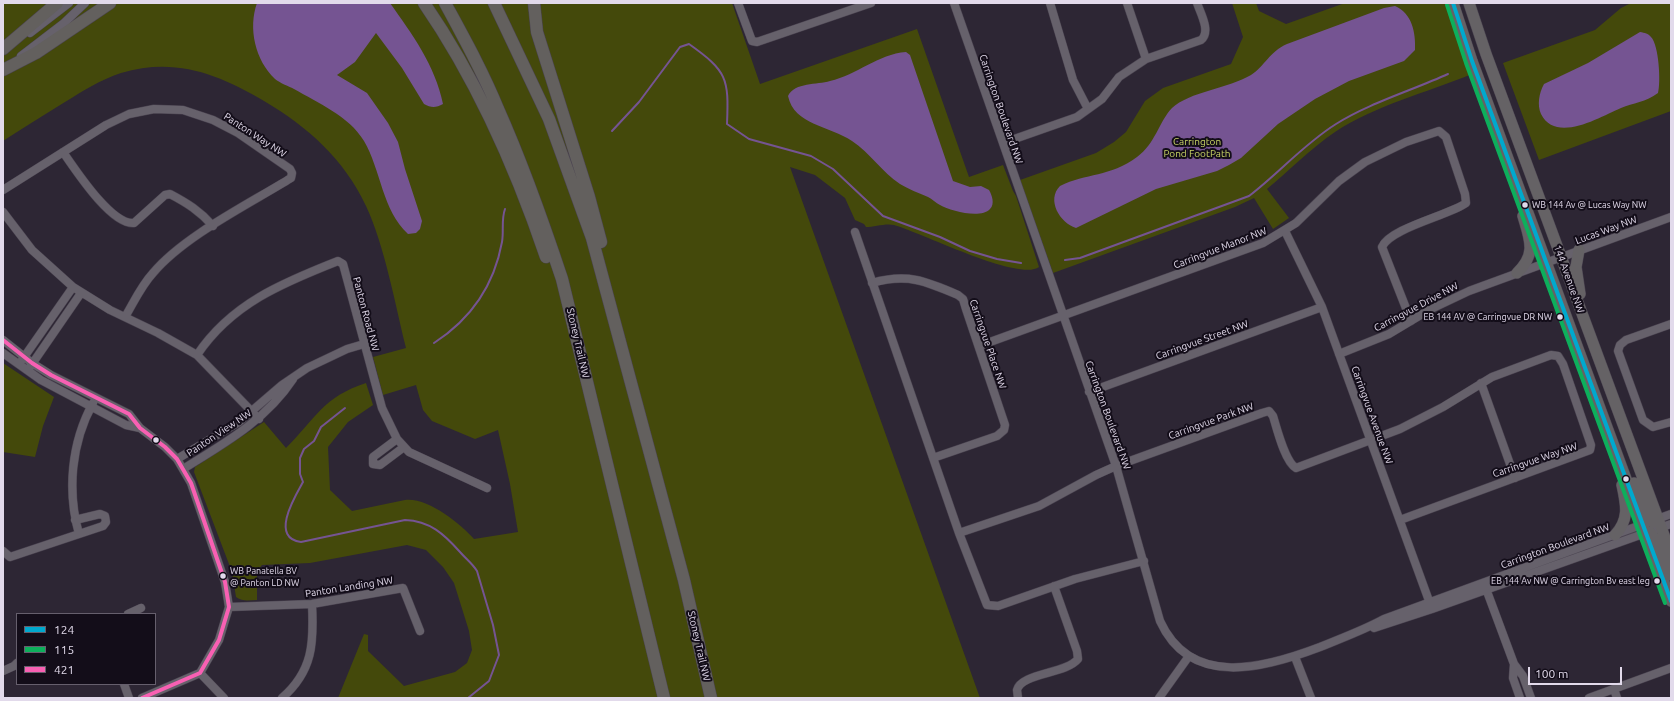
<!DOCTYPE html>
<style>
body{margin:0}
#map{position:relative;width:1674px;height:701px;overflow:hidden;background:#2d2634;font-family:Ubuntu,sans-serif}
canvas{display:block}
.frame{position:absolute;inset:0;border:4px solid #e2daeb;pointer-events:none}
.legend{position:absolute;left:16px;top:613px;width:140px;height:72px;box-sizing:border-box;background:#130d19;border:1px solid #665f6d;margin:0;padding:5px 7px;list-style:none;font-size:12px;color:#e2daeb}
.legend li{display:flex;align-items:center;gap:8px;height:20px}
.legend b{width:20px;border:1px solid #665f6d}
.scale{position:absolute;left:1528px;top:667px;width:94px;height:18px;box-sizing:border-box;border:2px solid #e2daeb;border-top:0;padding-left:5px;font-size:12px;line-height:14px;white-space:nowrap;color:#e2daeb;-webkit-text-stroke:3px #130d19;paint-order:stroke}
</style>
<div id="map">
<canvas width="1674" height="701"></canvas>
<div class="frame"></div>
<ul class="legend">
<li><b style="height:5px;background:#00a9ce"></b>124</li>
<li><b style="height:5px;background:#0daf5c"></b>115</li>
<li><b style="height:5px;background:#f860b3"></b>421</li>
</ul>
<div class="scale">100 m</div>
</div>
<script>
const g = document.querySelector('canvas').getContext('2d');
g.lineJoin = 'round';
function paint(path, color) {
  g.fillStyle = color;
  g.fill(path, 'evenodd');
}
function strokePath(path, color, width, dash) {
  g.strokeStyle = color;
  g.lineWidth = width;
  g.lineCap = dash ? 'butt' : 'round';
  g.setLineDash(dash || []);
  g.stroke(path);
}
function write(font, color, halo, rows, align = 'center') {
  g.font = font + ' Ubuntu,sans-serif';
  g.lineWidth = 4;
  g.setLineDash([]);
  g.textBaseline = 'middle';
  g.strokeStyle = halo;
  g.fillStyle = color;
  for (const [text, x, y, turn = 0] of rows) {
    g.save();
    g.translate(x, y);
    g.rotate((+turn || 0) * Math.PI / 180);
    g.textAlign = isNaN(turn) ? turn : align;
    if (halo) g.strokeText(text, 0, 0);
    g.fillText(text, 0, 0);
    g.restore();
  }
}
paint(new Path2D(`
 M 3,3 L 732,3 L 760,84 L 917,29 L 969,177 L 1003,165 L 1013,191 L 1016,196 L 1039,267 C 1019,282 920,232 894,225 C 886,223 874,227 866,227 L 864,224 L 855,220 L 845,198 L 815,175 L 790,167 L 980,698 L 338,698 L 364,634 L 368,635 L 368,651 L 404,686 L 455,672 L 467,663 L 472,650 L 469,631 L 454,583 L 443,567 L 426,550 L 407,545 L 310,563 L 262,565 L 257,571 L 257,600 C 249,600 243,602 236,597 L 232,572 L 194,472 L 195,467 L 264,422 L 286,448 C 316,418 323,397 366,383 L 373,405 L 348,422 L 328,447 L 330,490 L 352,511 L 405,500 C 427,497 460,523 474,539 L 518,532 L 510,484 L 498,430 L 475,439 L 432,421 L 423,410 L 416,385 L 383,395 L 373,357 L 406,348 C 395,304 385,247 366,206 C 344,159 308,127 264,101 C 218,74 175,57 121,73 C 100,80 83,91 65,102 C 44,115 23,128 3,141 Z
 M 1232,3 L 1256,3 L 1259,11 L 1286,24 L 1345,3 L 1448,3 L 1472,74 C 1426,93 1376,105 1335,132 C 1310,149 1290,170 1267,189 L 1289,218 L 1273,229 L 1254,198 L 1235,207 L 1053,273 L 1020,180 L 1096,153 L 1114,142 L 1126,132 L 1145,101 L 1163,88 L 1231,64 L 1243,37 Z
 M 1631,3 L 1671,3 L 1671,111 L 1539,160 L 1503,63 L 1595,30 L 1621,8 Z
 M 3,363 L 54,397 L 43,426 L 35,457 L 3,452 Z`), '#44490b');
paint(new Path2D(`
 M 257,3 L 390,3 C 412,34 435,65 443,104 C 436,108 431,108 424,104 L 402,68 L 376,33 L 355,62 L 337,75 L 367,93 L 388,123 L 398,142 L 405,169 L 422,221 L 420,229 L 416,233 L 408,234 C 382,210 381,170 364,141 C 349,116 318,103 294,89 C 288,86 280,83 275,79 C 255,60 248,28 257,3 Z
 M 1395,6 C 1412,13 1416,33 1415,50 L 1404,61 L 1349,81 L 1315,99 L 1278,124 L 1241,158 L 1229,165 L 1217,171 L 1156,189 L 1076,228 C 1060,223 1046,200 1060,186 C 1086,173 1110,177 1137,157 C 1156,143 1158,123 1172,108 C 1189,92 1229,88 1251,75 C 1265,66 1269,52 1287,44 L 1384,8 Z
 M 1640,32 C 1645,33 1648,33 1651,37 C 1659,45 1661,83 1658,93 C 1646,102 1633,103 1621,108 C 1600,117 1556,144 1541,114 C 1537,105 1539,93 1544,84 L 1588,63 Z
 M 906,52 L 910,55 L 953,181 L 970,187 L 981,186 L 989,190 C 992,195 995,204 990,209 C 981,219 950,211 940,205 C 936,203 932,199 928,197 C 919,193 908,189 900,184 C 882,172 870,153 852,141 C 830,126 794,125 788,96 C 795,82 817,85 830,81 C 857,75 878,54 906,52 Z`), '#755492');
strokePath(new Path2D(`
 M 612,131 L 639,102 L 680,47 L 689,44 C 727,71 729,78 727,124 L 749,139 L 811,156 L 833,169 L 883,216 L 940,237 L 970,251 L 997,259 L 1021,263
 M 1065,260 L 1080,258 L 1249,196 C 1279,173 1304,144 1336,124 C 1367,104 1413,90 1448,74
 M 434,343 C 471,319 494,286 502,242 C 504,231 501,220 505,209
 M 345,408 L 321,427 L 314,441 L 304,449 L 300,458 L 300,474 L 303,482 C 294,498 270,538 301,542 L 405,520 C 430,521 444,534 460,552 C 466,559 472,563 477,571 L 493,625 L 499,655 L 489,681 L 468,698`), '#755492', 2);
const minor = new Path2D(`
 M 738,3 L 752,41 L 757,42 L 871,3
 M 954,3 L 1116,466 L 1160,621 C 1191,689 1265,668 1320,647 C 1342,638 1364,630 1384,619 L 1671,514
 M 1050,3 L 1073,80 L 1088,109
 M 1127,3 L 1146,59
 M 30,33 L 69,3
 M 21,56 L 64,23 L 85,3
 M 1003,143 L 1077,117 L 1102,99 L 1119,77 L 1146,59 L 1201,40 C 1211,32 1201,14 1197,3
 M 63,152 C 75,169 111,225 134,223 L 165,195 L 170,194 C 187,203 200,211 213,226
 M 3,190 L 106,125 L 129,114 L 154,109 L 183,110 L 213,120 L 238,133 L 290,169 L 292,173 L 291,178 C 249,204 184,236 153,273 C 141,286 134,302 125,317
 M 3,212 L 32,250 L 73,287 L 110,310 L 158,333 L 197,355 L 259,419
 M 1285,231 L 1322,307 L 1432,609
 M 855,232 L 959,533 L 987,605 L 998,606 L 1075,579 L 1144,561
 M 872,283 C 907,273 926,281 958,295 L 963,299 L 966,309 L 1005,425 L 1004,430 L 997,436 L 933,458
 M 1671,324 L 1626,340 L 1620,345 L 1618,351 L 1643,420 L 1653,427 L 1671,422
 M 3,340 L 32,363 L 51,375 L 129,414 L 140,428 L 165,447 L 177,459 L 191,483 L 225,582 L 229,607 L 219,640 L 200,673 L 142,698
 M 979,346 L 1263,243 L 1296,223 L 1339,181 L 1365,162 L 1406,142 L 1439,131 L 1446,137 L 1465,194 L 1466,203 C 1450,215 1390,228 1382,247 L 1411,321
 M 3,353 L 41,380 L 126,425 L 140,428
 M 1339,354 L 1389,334 L 1429,310 L 1469,291 L 1671,217
 M 197,355 C 231,304 282,283 338,261 L 343,264 L 382,408 L 397,439 L 409,452 L 487,488
 M 22,360 L 73,287
 M 30,367 L 81,293
 M 1481,383 L 1515,478
 M 1089,392 L 1322,307
 M 397,439 L 373,457 L 373,464 L 380,465 L 404,447
 M 177,459 L 239,422 L 282,385 L 307,368 L 347,349 L 364,344
 M 183,469 C 225,443 266,420 293,379
 M 959,533 L 1039,506 L 1096,475 L 1116,466 L 1262,413 L 1269,411 L 1273,416 C 1277,429 1285,462 1296,468 L 1400,429 L 1443,407 L 1492,377 L 1551,355 L 1558,356 L 1563,364 L 1591,445 L 1590,450 L 1400,520
 M 79,534 C 67,491 71,443 93,403
 M 3,551 L 10,557 L 103,526 L 106,522 L 105,516 L 100,514 L 75,520
 M 1485,586 L 1514,664 L 1523,676 L 1531,698
 M 229,607 L 312,604 L 403,588 L 420,631
 M 128,614 L 141,608
 M 1374,628 L 1432,609 L 1671,524
 M 1295,657 L 1311,698
 M 1514,664 L 1513,678 L 1520,698
 M 3,671 L 14,666 L 17,663
 M 200,673 L 224,698
 M 124,684 L 129,698
 M 1614,689 L 1617,698
 M 282,698 C 313,671 314,643 312,604
 M 1018,698 L 1017,690 C 1021,673 1066,674 1078,659 L 1077,651 L 1054,586
 M 1159,698 L 1189,656
 M 1589,698 L 1671,668`);
const major = new Path2D(`
 M 1453,3 L 1472,61 L 1671,601
 M 1469,3 L 1486,54 L 1671,554
 M 1579,250 L 1576,267 L 1580,294
 M 1517,273 C 1537,254 1530,240 1523,216
 M 1634,483 L 1653,522
 M 1650,532 L 1658,545 L 1671,575
 M 1615,535 C 1630,519 1626,504 1622,485`);
const highway = new Path2D(`
 M 424,3 C 477,80 516,168 546,257
 M 445,3 C 464,38 483,72 498,109 C 523,165 543,222 562,279 L 664,698
 M 494,3 L 549,119 L 592,238 L 684,580 L 711,698
 M 534,3 L 537,32 L 589,197 L 601,242
 M 3,49 L 57,3
 M 3,70 L 36,53 L 110,3`);
strokePath(minor, '#4b4451', 9);
strokePath(major, '#4b4451', 12);
strokePath(highway, '#4b4451', 13);
strokePath(minor, '#66616b', 8);
strokePath(major, '#656265', 11);
strokePath(highway, '#63605e', 12);
strokePath(new Path2D(`
 M 1453,3 L 1472,61 L 1671,601`), '#00a9ce', 4);
strokePath(new Path2D(`
 M 1447,5 L 1466,63 L 1665,603`), '#0daf5c', 4);
strokePath(new Path2D(`
 M 3,340 L 32,363 L 51,375 L 129,414 L 140,428 L 165,447 L 177,459 L 191,483 L 225,582 L 229,607 L 219,640 L 200,673 L 142,698`), '#f860b3', 4);
for (const [x, y, r, color] of [
 [1525,205,3.5,"#e2daeb"],
 [1560,317,3.5,"#e2daeb"],
 [156,440,3.5,"#e2daeb"],
 [1626,479,3.5,"#e2daeb"],
 [223,576,3.5,"#e2daeb"],
 [1657,581,3.5,"#e2daeb"]
]) {
  const dot = new Path2D();
  dot.arc(x, y, r, 0, 2 * Math.PI);
  g.fillStyle = color;
  g.fill(dot);
  strokePath(dot, '#130d19', 1.5);
}
write('9px', '#e2daeb', '#130d19', [
 ["WB 144 Av @ Lucas Way NW",1532,205],
 ["EB 144 AV @ Carringvue DR NW",1552,317,"right"],
 ["WB Panatella BV",230,571],
 ["@ Panton LD NW",230,583],
 ["EB 144 Av NW @ Carrington Bv east leg",1650,581,"right"]
], 'left');
write('10px', '#e2daeb', '#130d19', [
 ["Carrington Boulevard NW",1001,109,71],
 ["Panton Way NW",255,135,33],
 ["Lucas Way NW",1606,230,-20],
 ["Carringvue Manor NW",1220,248,-21],
 ["144 Avenue NW",1569,279,70],
 ["Carringvue Drive NW",1416,307,-28],
 ["Panton Road NW",366,314,75],
 ["Carringvue Street NW",1202,340,-20],
 ["Stoney Trail NW",578,343,77],
 ["Carringvue Place NW",988,344,71],
 ["Carrington Boulevard NW",1108,415,70],
 ["Carringvue Avenue NW",1372,415,70],
 ["Carringvue Park NW",1211,421,-20],
 ["Panton View NW",219,433,-34],
 ["Carringvue Way NW",1535,460,-19],
 ["Carrington Boulevard NW",1555,546,-20],
 ["Panton Landing NW",349,587,-9],
 ["Stoney Trail NW",699,646,77]
]);
write('10px', '#cbd766', '#130d19', [
 ["Carrington",1197,142],
 ["Pond FootPath",1197,154]
]);
</script>
